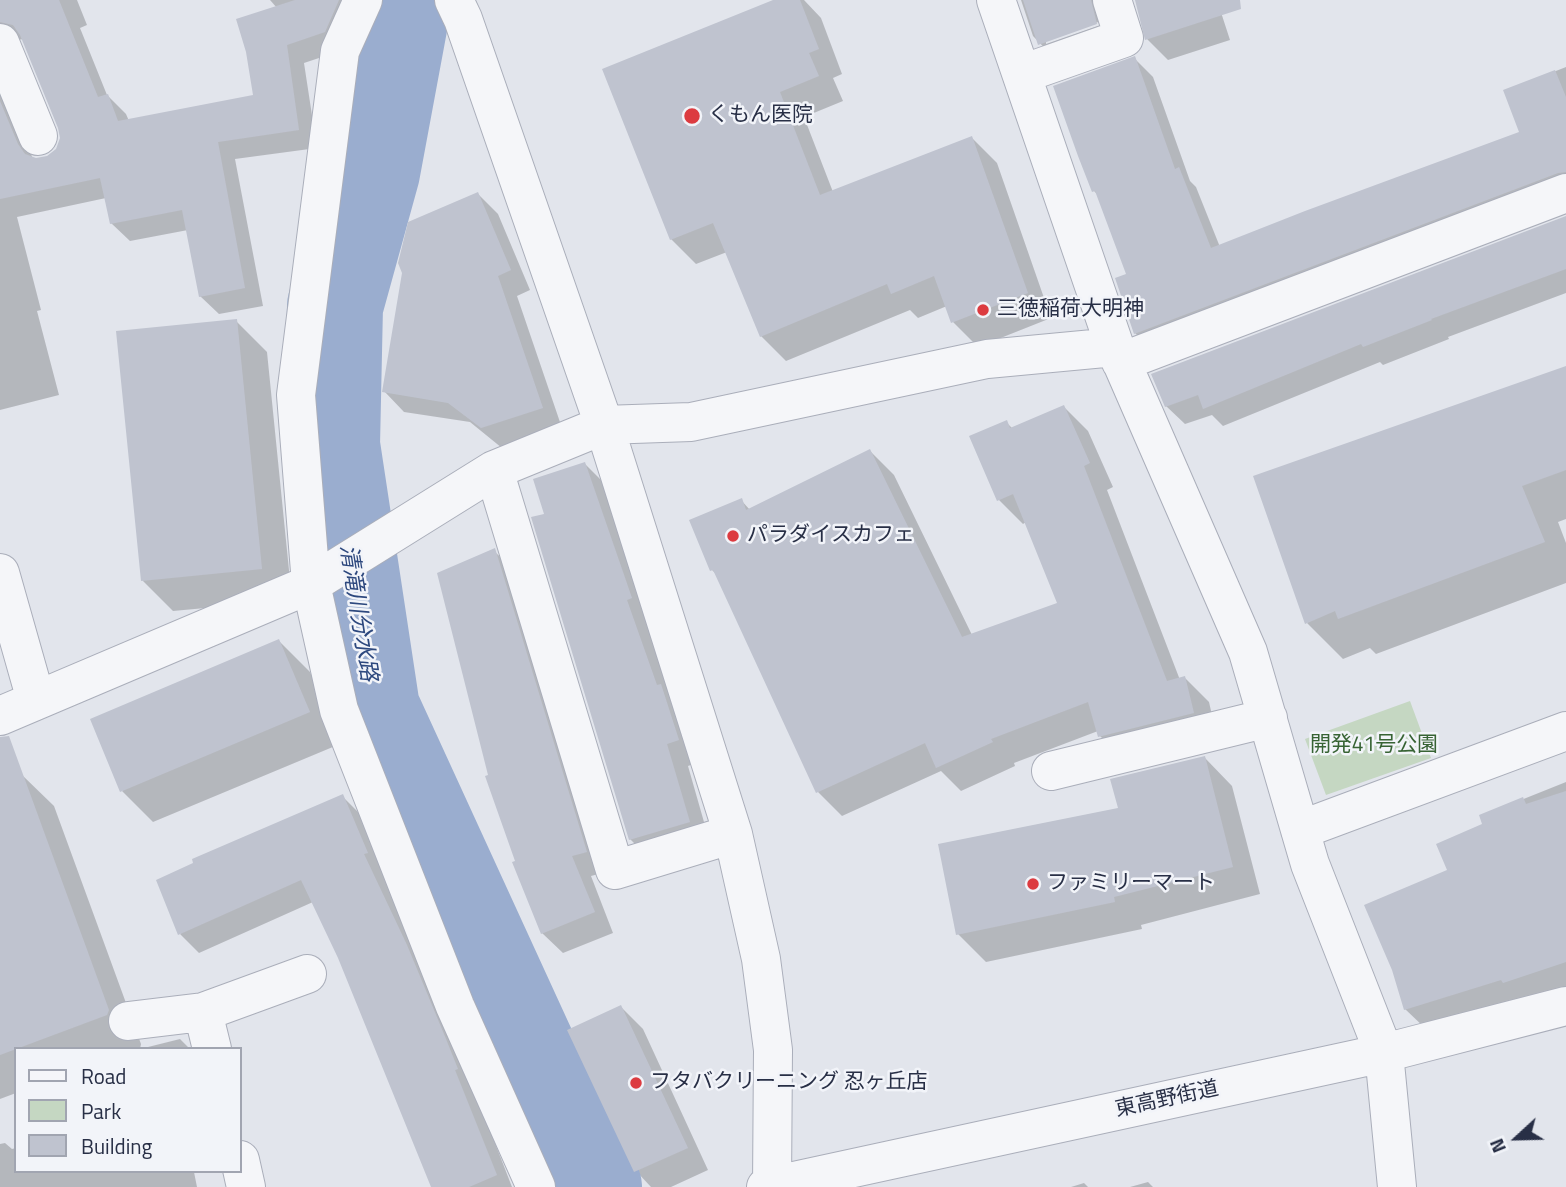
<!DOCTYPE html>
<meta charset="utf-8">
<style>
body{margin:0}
#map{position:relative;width:1566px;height:1187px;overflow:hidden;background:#e2e5ec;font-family:"Titillium Web",sans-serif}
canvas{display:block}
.legend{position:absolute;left:14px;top:1047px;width:228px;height:126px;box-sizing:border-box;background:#f2f4f9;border:2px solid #a1a5b1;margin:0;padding:9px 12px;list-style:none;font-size:21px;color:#282f46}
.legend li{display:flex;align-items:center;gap:14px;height:35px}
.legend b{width:35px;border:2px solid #a1a5b1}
.north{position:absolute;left:1482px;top:1103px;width:70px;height:70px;-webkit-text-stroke:5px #f2f4f9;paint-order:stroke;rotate:248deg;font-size:19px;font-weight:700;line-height:28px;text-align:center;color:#282f46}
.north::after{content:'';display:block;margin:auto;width:24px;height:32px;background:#282f46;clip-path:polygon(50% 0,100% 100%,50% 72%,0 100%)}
</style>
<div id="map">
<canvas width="1566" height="1187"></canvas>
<ul class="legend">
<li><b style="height:9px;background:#f5f6f9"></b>Road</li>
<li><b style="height:19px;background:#c5d7c2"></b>Park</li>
<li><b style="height:19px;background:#bfc3cf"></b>Building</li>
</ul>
<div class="north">N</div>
</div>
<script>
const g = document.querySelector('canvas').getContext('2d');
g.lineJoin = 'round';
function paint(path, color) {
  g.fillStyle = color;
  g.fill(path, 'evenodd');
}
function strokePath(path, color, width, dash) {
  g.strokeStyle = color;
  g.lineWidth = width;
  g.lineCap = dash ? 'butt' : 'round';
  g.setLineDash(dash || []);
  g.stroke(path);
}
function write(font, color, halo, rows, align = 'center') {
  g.font = font + ' "Titillium Web","Noto Sans JP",sans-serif';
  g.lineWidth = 5;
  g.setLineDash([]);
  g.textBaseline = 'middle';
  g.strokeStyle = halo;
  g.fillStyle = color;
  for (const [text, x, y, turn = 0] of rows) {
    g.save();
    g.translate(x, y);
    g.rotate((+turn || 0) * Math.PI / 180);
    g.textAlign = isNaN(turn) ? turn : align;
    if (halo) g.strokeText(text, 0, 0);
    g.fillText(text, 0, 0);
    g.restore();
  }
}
paint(new Path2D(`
 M 1410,701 L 1431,758 L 1326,795 L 1305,739 Z`), '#c5d7c2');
paint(new Path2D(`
 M 0,0 L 77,0 L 87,25 L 80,28 L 107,95 L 126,114 L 129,121 L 255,97 L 277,8 L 270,0 L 366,0 L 343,50 L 304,63 L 317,148 L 235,159 L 263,306 L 219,314 L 200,296 L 188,230 L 130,241 L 111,223 L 106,198 L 17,217 L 41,310 L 37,311 L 59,395 L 0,410 L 0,77 L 33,159 L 46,158 L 56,151 L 61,140 L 60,127 L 24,39 L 10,41 L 0,49 Z
 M 778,0 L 804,0 L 821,18 L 842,74 L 833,78 L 843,101 L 804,117 L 833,192 L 972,138 L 997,163 L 1051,318 L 978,347 L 953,322 L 947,306 L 918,318 L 910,310 L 786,361 L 761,336 L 727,252 L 696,264 L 671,239 Z
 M 1021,0 L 1127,0 L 1116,7 L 1111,18 L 1117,45 L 1061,65 L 1033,36 ZM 1104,20 L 1106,23 L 1046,44 L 1046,40 Z
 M 1136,0 L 1217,0 L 1230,40 L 1168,60 L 1147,39 Z
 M 1134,58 L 1153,77 L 1190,181 L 1196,187 L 1220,247 L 1521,133 L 1505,91 L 1566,67 L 1566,194 L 1153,351 L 1135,333 L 1128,275 L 1099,196 L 1094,191 Z
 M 478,194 L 498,214 L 530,290 L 517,296 L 562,428 L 502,448 L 470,422 L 404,412 L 384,391 Z
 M 1566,218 L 1566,293 L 1448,337 L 1449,339 L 1383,365 L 1380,362 L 1223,426 L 1212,415 L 1185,424 L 1166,406 Z
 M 236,321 L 267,352 L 292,600 L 173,611 L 142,580 Z
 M 1566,368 L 1566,519 L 1558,522 L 1566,543 L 1566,583 L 1376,654 L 1370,648 L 1343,659 L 1307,623 Z
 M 1064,407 L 1088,431 L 1113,487 L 1107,490 L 1180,680 L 1185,678 L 1209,702 L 1217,737 L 1124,760 L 1100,736 L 1098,731 L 1014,763 L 1015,766 L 961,791 L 941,771 L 842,816 L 818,792 L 717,575 L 712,570 L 741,500 L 750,510 L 870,451 L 894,475 L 972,635 L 1059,604 L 1026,522 L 1023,524 L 999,500 L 1006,422 L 1013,429 Z
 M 585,464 L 607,486 L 699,762 L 688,766 L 710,843 L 652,861 L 630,839 L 546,515 Z
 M 494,551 L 515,571 L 606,872 L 591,876 L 613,933 L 563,953 L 542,933 L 517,862 L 491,776 Z
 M 279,641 L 310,672 L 340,744 L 153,822 L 122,791 Z
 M 1205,758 L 1232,786 L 1260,894 L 1141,925 L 1142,929 L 986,962 L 958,934 L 1120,809 Z
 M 21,774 L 54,806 L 141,1044 L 140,1049 L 16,1049 L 16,1093 L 0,1099 L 0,782 Z
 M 1566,782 L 1566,989 L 1426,1029 L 1405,1009 L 1449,871 L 1484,825 L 1481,816 Z
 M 342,796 L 361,815 L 385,872 L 382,873 L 426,965 L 512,1187 L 433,1187 L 339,958 L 313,902 L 199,953 L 180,934 Z
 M 621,1007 L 643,1029 L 708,1170 L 671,1187 L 651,1187 L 636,1171 L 569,1031 Z
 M 180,1039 L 190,1049 L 140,1049 Z
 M 5,1143 L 12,1149 L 16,1148 L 16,1171 L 198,1171 L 194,1172 L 197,1187 L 0,1187 L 0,1144 Z
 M 1148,1182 L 1153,1187 L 1130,1187 Z
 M 1084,1183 L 1088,1187 L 1071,1187 Z`), '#0003');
strokePath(new Path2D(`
 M 407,0 L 401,16 L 372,172 L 335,306 L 332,445 L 372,709 L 543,1082 L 594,1187`), '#9aadcf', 96);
paint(new Path2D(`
 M 0,0 L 59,0 L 98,97 L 108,94 L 118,121 L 253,95 L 246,52 L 236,19 L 295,0 L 339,0 L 325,32 L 287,45 L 299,130 L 218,142 L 245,288 L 199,297 L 182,210 L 110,224 L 100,178 L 0,199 L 0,101 L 18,144 L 25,154 L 36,158 L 47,156 L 56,149 L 60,138 L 58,128 L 20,35 L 13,25 L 0,22 Z
 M 773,0 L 800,0 L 819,49 L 809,53 L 819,76 L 780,92 L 820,195 L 972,136 L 1028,293 L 951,323 L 934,276 L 891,294 L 887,284 L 760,337 L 713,223 L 670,240 L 602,69 Z
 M 1023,0 L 1091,0 L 1097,24 L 1038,45 Z
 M 1135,0 L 1240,0 L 1241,9 L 1145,40 Z
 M 1135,56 L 1175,169 L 1179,167 L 1211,248 L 1305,211 L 1519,132 L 1503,90 L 1555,70 L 1566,97 L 1566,172 L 1558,173 L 1134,334 L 1115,278 L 1126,274 L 1095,191 L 1092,192 L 1078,156 L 1053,86 Z
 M 478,192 L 511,270 L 498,276 L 543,408 L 481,428 L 448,403 L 382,392 L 402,273 L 398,263 L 408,222 Z
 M 1566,216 L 1566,269 L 1431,319 L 1432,320 L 1363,347 L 1361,344 L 1203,409 L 1198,395 L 1165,407 L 1151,374 Z
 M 237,319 L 262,569 L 141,581 L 116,331 Z
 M 1566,366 L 1566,470 L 1522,486 L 1545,542 L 1338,619 L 1335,611 L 1305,624 L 1253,476 Z
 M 1064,405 L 1090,463 L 1084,466 L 1167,681 L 1185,676 L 1194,713 L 1098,737 L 1088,702 L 991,739 L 993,742 L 936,768 L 925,743 L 816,793 L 713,570 L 710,571 L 689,520 L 742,498 L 746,510 L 870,449 L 962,637 L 1057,603 L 1013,494 L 997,501 L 969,436 L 1007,420 L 1010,428 Z
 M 585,462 L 632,598 L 627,600 L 657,685 L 661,684 L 679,740 L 667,744 L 690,822 L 629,840 L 531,517 L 544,514 L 533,479 Z
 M 495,548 L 587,852 L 572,856 L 595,912 L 541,934 L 512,862 L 515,861 L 485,776 L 488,775 L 437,573 Z
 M 279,639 L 310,712 L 120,792 L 90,719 Z
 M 9,736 L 109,1010 L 107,1015 L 0,1055 L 0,737 Z
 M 1205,756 L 1233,867 L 1114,897 L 1115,902 L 956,935 L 938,844 L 1118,808 L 1110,779 Z
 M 1566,791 L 1566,962 L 1503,983 L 1501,980 L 1404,1010 L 1392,970 L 1364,905 L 1447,870 L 1436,844 L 1482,824 L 1479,815 L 1523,797 L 1526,804 Z
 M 343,794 L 368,853 L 364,854 L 407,945 L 446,1039 L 458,1069 L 455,1070 L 497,1175 L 469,1187 L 431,1187 L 338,958 L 301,880 L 178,935 L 156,880 L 193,863 L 192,859 Z
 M 621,1005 L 688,1148 L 634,1172 L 567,1030 Z`), '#bfc3cf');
const minor = new Path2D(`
 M 363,0 L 340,51 L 296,395 L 311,584 L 339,710 L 455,1006 L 536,1187
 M 454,0 L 463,19 L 604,425 L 733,834 L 761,959 L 773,1050 L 772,1187
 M 0,43 L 38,136
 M 1022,74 L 1124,38 L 1112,0
 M 1115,347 L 1248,652 L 1310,864 L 1384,1053 L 1397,1187
 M 1121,362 L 1566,193
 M 494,470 L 615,870 L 733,834
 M 0,573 L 36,700
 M 0,716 L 311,584 L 494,470 L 604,425 L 691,422 L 987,359 L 1115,347 L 996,0
 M 1051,771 L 1268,718
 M 1300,830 L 1566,731
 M 203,1012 L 212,1049
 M 128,1021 L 203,1012 L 307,974
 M 240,1160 L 246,1187
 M 766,1187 L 1384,1053 L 1566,1006`);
strokePath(minor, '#aaaeba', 40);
strokePath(minor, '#f5f6f9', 38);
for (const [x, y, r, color] of [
 [692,116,9,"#dc3b40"],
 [983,310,7,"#dc3b40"],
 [733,536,7,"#dc3b40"],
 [1033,884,7,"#dc3b40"],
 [636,1083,7,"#dc3b40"]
]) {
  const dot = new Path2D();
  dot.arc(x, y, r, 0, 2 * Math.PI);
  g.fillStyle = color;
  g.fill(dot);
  strokePath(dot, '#f2f4f9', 2.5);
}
write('21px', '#282f46', '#f2f4f9', [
 ["くもん医院",708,116],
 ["三徳稲荷大明神",997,310],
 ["パラダイスカフェ",747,536],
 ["ファミリーマート",1047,884],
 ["フタバクリーニング 忍ヶ丘店",650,1083]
], 'left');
write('21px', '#376334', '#f2f4f9', [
 ["開発41号公園",1374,746]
]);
write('21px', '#282f46', '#f2f4f9', [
 ["東高野街道",1167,1100,-12]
]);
write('italic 23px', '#2d487e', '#f2f4f9', [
 ["清滝川分水路",357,613,81]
]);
</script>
